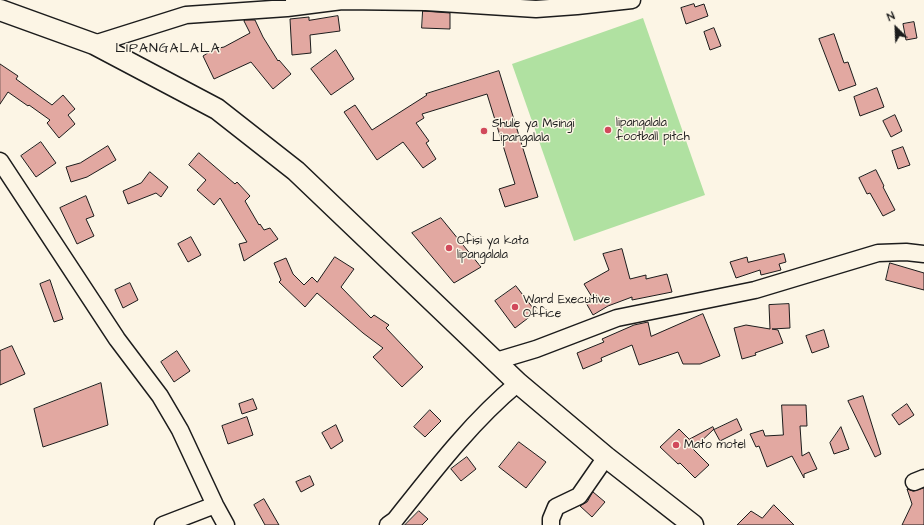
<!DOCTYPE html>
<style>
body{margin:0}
#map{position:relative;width:924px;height:525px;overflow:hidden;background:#fcf5e5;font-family:"Architects Daughter",sans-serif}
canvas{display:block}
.north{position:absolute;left:876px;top:8px;width:40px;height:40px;-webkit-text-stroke:3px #fcf5e5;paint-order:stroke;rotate:336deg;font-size:11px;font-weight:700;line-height:16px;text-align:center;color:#1c1c1c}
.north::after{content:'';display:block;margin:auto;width:14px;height:18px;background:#1c1c1c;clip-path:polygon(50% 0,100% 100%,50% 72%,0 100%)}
</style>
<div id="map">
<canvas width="924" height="525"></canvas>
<div class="north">N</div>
</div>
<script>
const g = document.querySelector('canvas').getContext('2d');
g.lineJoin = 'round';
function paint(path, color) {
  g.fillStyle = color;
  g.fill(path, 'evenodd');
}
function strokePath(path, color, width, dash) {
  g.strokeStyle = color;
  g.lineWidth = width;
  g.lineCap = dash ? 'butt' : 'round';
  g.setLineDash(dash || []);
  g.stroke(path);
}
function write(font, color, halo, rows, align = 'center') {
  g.font = font + ' "Architects Daughter",sans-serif';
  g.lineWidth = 3;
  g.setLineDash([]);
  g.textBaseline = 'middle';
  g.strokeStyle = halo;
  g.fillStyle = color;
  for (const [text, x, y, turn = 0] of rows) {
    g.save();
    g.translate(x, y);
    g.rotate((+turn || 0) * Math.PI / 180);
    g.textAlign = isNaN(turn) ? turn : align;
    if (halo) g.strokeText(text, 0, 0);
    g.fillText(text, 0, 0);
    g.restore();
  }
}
paint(new Path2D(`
 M 643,18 L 705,195 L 574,241 L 512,64 Z`), '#b0e1a1');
const building = new Path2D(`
 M 694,4 L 695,7 L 704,4 L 708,16 L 686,24 L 681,8 Z
 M 423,11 L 450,13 L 450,29 L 422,28 Z
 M 338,16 L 340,31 L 310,35 L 311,53 L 292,55 L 290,19 L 309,17 L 309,20 Z
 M 246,20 L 255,20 L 263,37 L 278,61 L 279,60 L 291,74 L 273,89 L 251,62 L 214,79 L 203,56 L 214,49 L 224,47 L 250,33 L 244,21 Z
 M 914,22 L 917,38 L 906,40 L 903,24 Z
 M 714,28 L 721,46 L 710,50 L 704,32 Z
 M 834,34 L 844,63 L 848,62 L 856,85 L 839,91 L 819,39 Z
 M 336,50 L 354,79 L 331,95 L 311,69 Z
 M 0,64 L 18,76 L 16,79 L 52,105 L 63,95 L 75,109 L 68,115 L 75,124 L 59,138 L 47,123 L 50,120 L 29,105 L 28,106 L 8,92 L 0,104 Z
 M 499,71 L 538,197 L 505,207 L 499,189 L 515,184 L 487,94 L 422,114 L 424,118 L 416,123 L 429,141 L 426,143 L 436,159 L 423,168 L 403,142 L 377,160 L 344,112 L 355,105 L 372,130 L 427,95 L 426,94 Z
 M 877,88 L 884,107 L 860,116 L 854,97 Z
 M 895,115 L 902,131 L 891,137 L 883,121 Z
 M 41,142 L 56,163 L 36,177 L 21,156 Z
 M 108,146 L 116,160 L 87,177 L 71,182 L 66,167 L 80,163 Z
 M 903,147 L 910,165 L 898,169 L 892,151 Z
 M 199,153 L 235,184 L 237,182 L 250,196 L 245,201 L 259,225 L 260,224 L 264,230 L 270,228 L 278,239 L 244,261 L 239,244 L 247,242 L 220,198 L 214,205 L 197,190 L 206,180 L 189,165 Z
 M 876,170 L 884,186 L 883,187 L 895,210 L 883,216 L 870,193 L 867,194 L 859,178 Z
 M 150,172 L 168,187 L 161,197 L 156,193 L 128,204 L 123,191 L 141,183 Z
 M 86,196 L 94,216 L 86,219 L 94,236 L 77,244 L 60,208 Z
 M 441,218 L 481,267 L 454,283 L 412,233 Z
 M 191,237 L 201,255 L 188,262 L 178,244 Z
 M 622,249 L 630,279 L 646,275 L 646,279 L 667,274 L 672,292 L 632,300 L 632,297 L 608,306 L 593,315 L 585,301 L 592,297 L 584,284 L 609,270 L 603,254 Z
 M 784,254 L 786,262 L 779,264 L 781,270 L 761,275 L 760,270 L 736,278 L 730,262 L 747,257 L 748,262 Z
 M 335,257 L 354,269 L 341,287 L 371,318 L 374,315 L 389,325 L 386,328 L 423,367 L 402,387 L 373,357 L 383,348 L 363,333 L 317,293 L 305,307 L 279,282 L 281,280 L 274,263 L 286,258 L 293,274 L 304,285 L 312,277 L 317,282 Z
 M 890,263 L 924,273 L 924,290 L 886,280 Z
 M 50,280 L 63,319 L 54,322 L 40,284 Z
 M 130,283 L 138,300 L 123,308 L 115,290 Z
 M 516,286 L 536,312 L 515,328 L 495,301 Z
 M 789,304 L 790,328 L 772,329 L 778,330 L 783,343 L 755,353 L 756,355 L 742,359 L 734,328 L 746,325 L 770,329 L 769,305 Z
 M 703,314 L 720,356 L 700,364 L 683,364 L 678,352 L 639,365 L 632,345 L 601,358 L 602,361 L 583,369 L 577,353 L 604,342 L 602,339 L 634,325 L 648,322 L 651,336 Z
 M 824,330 L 829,347 L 812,353 L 806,336 Z
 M 12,346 L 25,374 L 0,385 L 0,351 Z
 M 177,351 L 190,371 L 174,382 L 161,362 Z
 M 101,383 L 108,425 L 43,447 L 34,409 Z
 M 863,396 L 881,454 L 875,457 L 848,401 Z
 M 253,399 L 257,409 L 242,414 L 239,404 Z
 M 907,404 L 914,415 L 899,425 L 892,415 Z
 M 782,405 L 806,405 L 807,426 L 800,426 L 802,456 L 809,452 L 817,469 L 804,474 L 804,478 L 792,456 L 767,467 L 759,446 L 756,447 L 750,434 L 763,430 L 765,436 L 783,435 Z
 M 430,410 L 441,421 L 425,437 L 414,427 Z
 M 247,417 L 253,435 L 228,444 L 222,426 Z
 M 737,419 L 742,430 L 720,441 L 714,430 Z
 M 336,425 L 343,441 L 331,449 L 322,433 Z
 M 713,427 L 714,429 L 693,449 L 709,465 L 695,478 L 680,463 L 678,464 L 660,447 L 679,429 L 689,439 Z
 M 841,427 L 849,449 L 834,454 L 830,443 Z
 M 519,442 L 546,462 L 526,488 L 499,467 Z
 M 467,457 L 476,469 L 461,481 L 451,469 Z
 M 310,476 L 314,485 L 301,492 L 296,482 Z
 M 924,488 L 924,525 L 902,525 L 912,504 L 907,489 L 913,491 Z
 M 593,492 L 605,502 L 592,517 L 580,506 L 587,502 Z
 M 264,499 L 279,525 L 265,525 L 254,505 Z
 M 774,505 L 794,525 L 737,525 L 751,511 L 762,518 Z
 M 419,511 L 428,519 L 422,525 L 405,525 Z`);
paint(building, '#e2a8a1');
strokePath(building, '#1c1c1c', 1);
const minor = new Path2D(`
 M 94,44 L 186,15 L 287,8 L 342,1 L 426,2 L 536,9 L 577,6 L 632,0
 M 0,161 L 117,339 L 160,396 L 180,430 L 215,505 L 226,525
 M 496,361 L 536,349 L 617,318 L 755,290 L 878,253 L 906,252 L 924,254
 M 914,482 L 924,478
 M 163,525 L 215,505
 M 388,525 L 395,520 C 433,472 471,422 518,383
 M 551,525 L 551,519 L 556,507 L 579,496 L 606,457`);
const major = new Path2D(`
 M 0,10 L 94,44 L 217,109 L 296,171 L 518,383 L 606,457 L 693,525`);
strokePath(minor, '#1c1c1c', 19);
strokePath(major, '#1c1c1c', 23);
strokePath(minor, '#fcf5e5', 16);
strokePath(major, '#fcf5e5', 20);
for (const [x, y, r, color] of [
 [608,130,4,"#d1495b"],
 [484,131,4,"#d1495b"],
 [449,248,4,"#d1495b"],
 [515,307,4,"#d1495b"],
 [676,445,4,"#d1495b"]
]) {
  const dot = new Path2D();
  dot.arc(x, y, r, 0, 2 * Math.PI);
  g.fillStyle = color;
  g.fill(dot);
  strokePath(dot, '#fcf5e5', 1.5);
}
write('12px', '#1c1c1c', '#fcf5e5', [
 ["lipangalala",616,123],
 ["football pitch",616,137],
 ["Shule ya Msingi",492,124],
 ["Lipangalala",492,138],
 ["Ofisi ya kata",457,241],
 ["lipangalala",457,255],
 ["Ward Executive",523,300],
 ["Office",523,314],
 ["Mato motel",684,445]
], 'left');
g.letterSpacing = '1px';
write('14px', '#1c1c1c', '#fcf5e5', [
 ["LIPANGALALA",168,49]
]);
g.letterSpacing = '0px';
</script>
